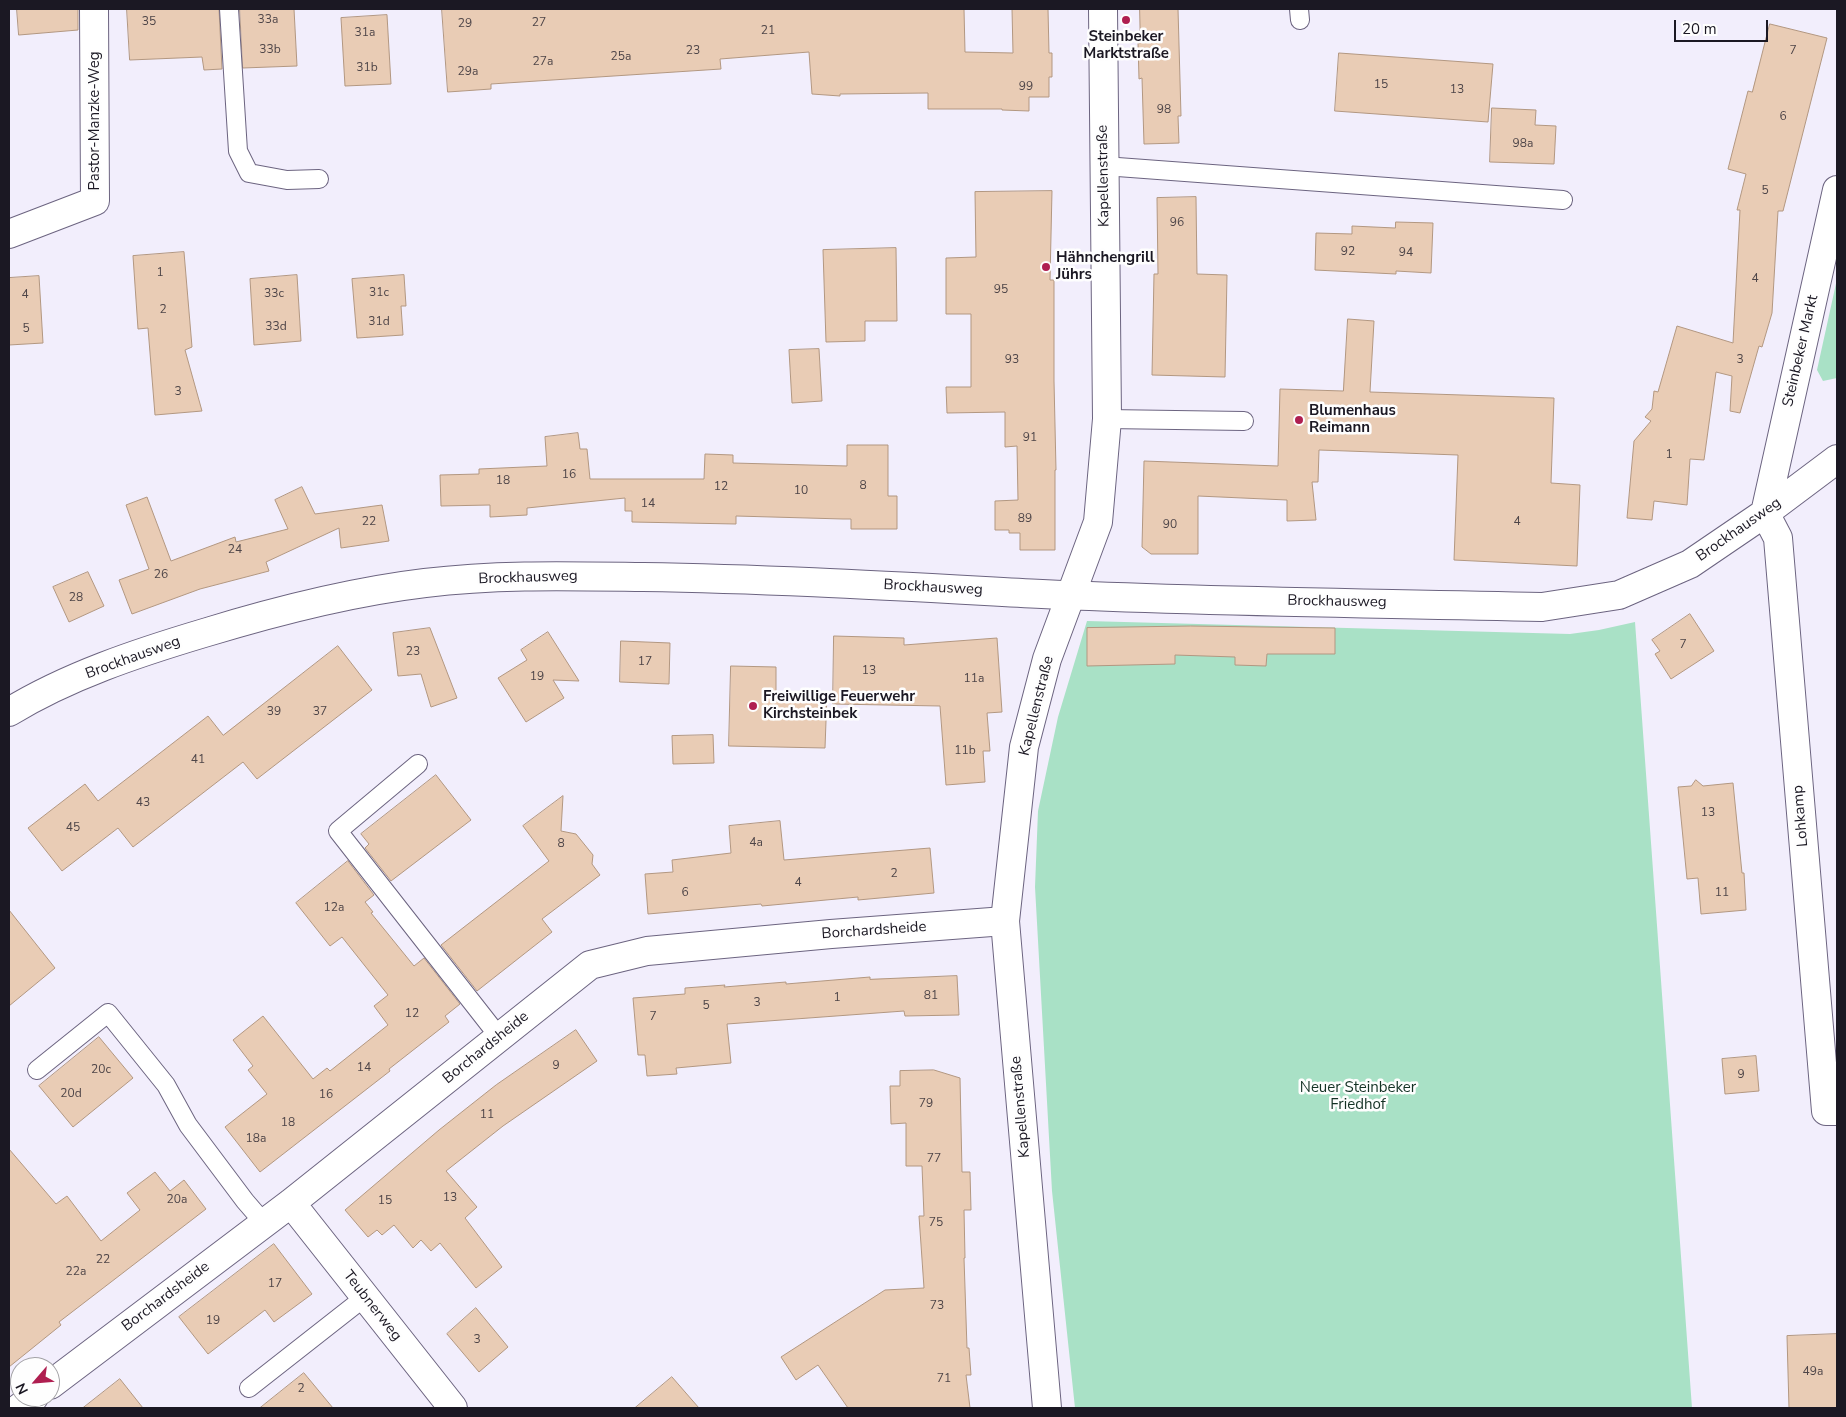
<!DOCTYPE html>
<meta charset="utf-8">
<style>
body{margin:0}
#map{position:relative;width:1846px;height:1417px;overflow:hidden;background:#f2eefc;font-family:"Nunito Sans",sans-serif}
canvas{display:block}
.frame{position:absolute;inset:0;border:10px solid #1b1823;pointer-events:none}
.north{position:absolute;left:10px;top:1357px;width:50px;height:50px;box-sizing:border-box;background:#fefefe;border:1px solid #a3a2a6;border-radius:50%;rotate:243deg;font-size:14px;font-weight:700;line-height:20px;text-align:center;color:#1b1823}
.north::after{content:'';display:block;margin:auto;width:18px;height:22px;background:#af1e50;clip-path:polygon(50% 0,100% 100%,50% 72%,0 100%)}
.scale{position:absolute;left:1674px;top:20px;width:94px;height:22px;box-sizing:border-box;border:2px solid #1b1823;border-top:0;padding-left:6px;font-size:15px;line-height:18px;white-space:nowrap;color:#1b1823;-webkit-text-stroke:4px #fefefe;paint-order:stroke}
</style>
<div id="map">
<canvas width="1846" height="1417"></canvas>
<div class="frame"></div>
<div class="north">N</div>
<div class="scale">20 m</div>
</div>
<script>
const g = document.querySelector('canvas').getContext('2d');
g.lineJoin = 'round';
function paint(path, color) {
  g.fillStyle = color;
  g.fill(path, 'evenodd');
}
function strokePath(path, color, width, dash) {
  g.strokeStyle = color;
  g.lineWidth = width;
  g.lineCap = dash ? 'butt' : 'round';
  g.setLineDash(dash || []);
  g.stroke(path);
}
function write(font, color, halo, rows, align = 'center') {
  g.font = font + ' "Nunito Sans",sans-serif';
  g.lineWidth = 5;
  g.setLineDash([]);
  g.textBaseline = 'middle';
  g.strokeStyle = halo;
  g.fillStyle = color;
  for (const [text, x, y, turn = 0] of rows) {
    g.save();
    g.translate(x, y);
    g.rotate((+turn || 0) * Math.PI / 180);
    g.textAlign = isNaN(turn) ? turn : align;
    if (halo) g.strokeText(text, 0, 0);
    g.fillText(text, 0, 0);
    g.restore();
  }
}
paint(new Path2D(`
 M 1837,279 L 1837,378 L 1823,381 L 1817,370 Z
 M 1087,621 L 1570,634 L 1599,630 L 1635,622 L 1692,1408 L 1075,1408 L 1052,1191 L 1035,887 L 1038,811 L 1058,717 Z`), '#a9e1c6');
const building = new Path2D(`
 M 17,9 L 78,9 L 78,30 L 19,35 Z
 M 127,9 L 219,9 L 222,69 L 204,70 L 202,57 L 130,60 Z
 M 240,9 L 294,9 L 297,66 L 243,68 Z
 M 442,9 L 964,9 L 965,52 L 1013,53 L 1012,9 L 1048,9 L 1049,53 L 1052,53 L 1052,77 L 1049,77 L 1049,97 L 1029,97 L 1029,111 L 1002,110 L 1002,109 L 928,109 L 928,93 L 840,94 L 840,96 L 812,94 L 809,52 L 720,59 L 721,69 L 491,84 L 491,89 L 448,92 Z
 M 1140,9 L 1178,9 L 1181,116 L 1178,116 L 1179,143 L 1144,144 L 1142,78 L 1139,79 L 1138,43 L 1140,43 Z
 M 387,15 L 391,84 L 345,86 L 341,18 Z
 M 1770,24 L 1827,38 L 1783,211 L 1778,211 L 1772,313 L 1762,347 L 1759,346 L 1740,413 L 1730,411 L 1732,376 L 1716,372 L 1704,460 L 1690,459 L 1687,505 L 1654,501 L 1652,520 L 1627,518 L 1634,441 L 1651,421 L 1645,417 L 1652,409 L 1654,391 L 1658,392 L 1677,326 L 1733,343 L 1740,210 L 1737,210 L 1746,174 L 1728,169 L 1748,91 L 1752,92 Z
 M 1339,53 L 1493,64 L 1488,122 L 1335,111 Z
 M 1492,108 L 1536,110 L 1535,125 L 1556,126 L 1554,164 L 1490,162 Z
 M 1052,191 L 1050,280 L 1054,280 L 1054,381 L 1056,470 L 1055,470 L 1055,550 L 1020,550 L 1020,533 L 1009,533 L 1009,530 L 995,530 L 995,501 L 1018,500 L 1017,446 L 1005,447 L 1005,412 L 947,413 L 946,387 L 971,387 L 971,314 L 946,314 L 946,258 L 976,257 L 975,192 Z
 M 1196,197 L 1197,274 L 1227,275 L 1225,377 L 1152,375 L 1154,274 L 1158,274 L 1157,198 Z
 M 1396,222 L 1433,223 L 1431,273 L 1396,271 L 1396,274 L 1315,270 L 1316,233 L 1352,234 L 1352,226 L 1395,228 Z
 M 896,248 L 897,321 L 865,321 L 865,341 L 826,342 L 823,250 Z
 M 184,252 L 192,347 L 185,350 L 202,411 L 155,415 L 148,328 L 138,329 L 133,256 Z
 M 297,275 L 301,341 L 254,345 L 250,279 Z
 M 404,275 L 406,306 L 401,306 L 403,335 L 357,338 L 352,279 Z
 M 39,276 L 43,343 L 9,345 L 9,278 Z
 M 1348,319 L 1374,321 L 1370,392 L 1554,398 L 1551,483 L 1580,485 L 1577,566 L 1454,560 L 1458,455 L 1319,450 L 1318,482 L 1312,482 L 1316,520 L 1287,521 L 1287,500 L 1198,496 L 1198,554 L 1151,554 L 1142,547 L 1144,461 L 1278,466 L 1280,389 L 1343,391 Z
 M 819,349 L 822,401 L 792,403 L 789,350 Z
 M 578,433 L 580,449 L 587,449 L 590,479 L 704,479 L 705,454 L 733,455 L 733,463 L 847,466 L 847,445 L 888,445 L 888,496 L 897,496 L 897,529 L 851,529 L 851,519 L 843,519 L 736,516 L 736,524 L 632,522 L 632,511 L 625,511 L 625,498 L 527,508 L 527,515 L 490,517 L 490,505 L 441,506 L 440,475 L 479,474 L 479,469 L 547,466 L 545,437 Z
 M 302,487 L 315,514 L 382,505 L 389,541 L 341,548 L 339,528 L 266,562 L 269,571 L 200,589 L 132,614 L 119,580 L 149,569 L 126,505 L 147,497 L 171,561 L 235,537 L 236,542 L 288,529 L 275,500 Z
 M 88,572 L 104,606 L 69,622 L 53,587 Z
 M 1690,614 L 1714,651 L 1671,679 L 1655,654 L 1660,651 L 1652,640 Z
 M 1191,626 L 1335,628 L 1335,654 L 1267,654 L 1266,666 L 1235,665 L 1235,657 L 1175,655 L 1175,664 L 1087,666 L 1087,628 Z
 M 430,628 L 457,698 L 431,707 L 421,674 L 398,676 L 393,633 Z
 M 548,632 L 579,681 L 553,680 L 564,698 L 526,722 L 498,678 L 527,660 L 521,650 Z
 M 834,636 L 904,638 L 904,645 L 997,638 L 1002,712 L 987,713 L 990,751 L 983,751 L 985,782 L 946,785 L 940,706 L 833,704 Z
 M 621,641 L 670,643 L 669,684 L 620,682 Z
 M 338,646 L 372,690 L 257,779 L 243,762 L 133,847 L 118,828 L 62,871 L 28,828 L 85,784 L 98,801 L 208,716 L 223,735 Z
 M 731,666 L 776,667 L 776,692 L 827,694 L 825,748 L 729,746 Z
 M 713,735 L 714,763 L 673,764 L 672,736 Z
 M 436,775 L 471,820 L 391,881 L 365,848 L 369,844 L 361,834 Z
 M 1696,780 L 1703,786 L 1733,783 L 1742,873 L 1744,873 L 1746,910 L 1701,914 L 1698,878 L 1687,879 L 1678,787 L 1691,786 Z
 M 563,796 L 561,831 L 576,834 L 593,855 L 592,864 L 600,875 L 542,919 L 552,932 L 477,991 L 441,945 L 549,861 L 523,826 Z
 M 780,821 L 784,860 L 930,848 L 934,893 L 858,900 L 858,897 L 762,906 L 761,904 L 648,914 L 645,874 L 673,872 L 672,860 L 731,853 L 729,826 Z
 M 348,861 L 374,895 L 365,902 L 373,912 L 371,913 L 414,966 L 424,958 L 460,1004 L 445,1016 L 449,1022 L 389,1069 L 390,1071 L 260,1172 L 225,1127 L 267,1094 L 248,1070 L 253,1066 L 233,1040 L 263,1016 L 313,1079 L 327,1068 L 330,1071 L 388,1025 L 374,1006 L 388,995 L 342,937 L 330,946 L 296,903 Z
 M 9,910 L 55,968 L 9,1006 Z
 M 957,976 L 959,1015 L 905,1016 L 904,1011 L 727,1024 L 731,1063 L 676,1068 L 677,1074 L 647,1076 L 645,1055 L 638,1055 L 633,998 L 685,994 L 685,988 L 725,985 L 724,987 L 786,982 L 786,984 L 870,977 L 870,979 Z
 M 576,1030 L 597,1061 L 503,1126 L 446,1171 L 477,1207 L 465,1218 L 502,1267 L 476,1288 L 440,1243 L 431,1251 L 421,1240 L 413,1248 L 394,1225 L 382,1235 L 377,1230 L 368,1237 L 345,1210 L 439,1130 L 496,1085 Z
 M 99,1037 L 133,1078 L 73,1127 L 39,1086 Z
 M 1756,1056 L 1759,1091 L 1725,1094 L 1722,1059 Z
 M 934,1070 L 960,1078 L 962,1172 L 970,1172 L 971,1210 L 964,1210 L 965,1258 L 964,1258 L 967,1348 L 969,1348 L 971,1375 L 966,1375 L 970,1408 L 848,1408 L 818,1365 L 796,1380 L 781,1357 L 885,1290 L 924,1288 L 919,1216 L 924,1216 L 922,1166 L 906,1166 L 906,1123 L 891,1124 L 890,1086 L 900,1086 L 900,1071 Z
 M 9,1149 L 56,1204 L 67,1196 L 101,1241 L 140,1210 L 127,1193 L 155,1172 L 170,1191 L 184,1180 L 206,1209 L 59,1322 L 61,1325 L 9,1367 Z
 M 274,1244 L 312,1294 L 274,1322 L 265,1310 L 208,1354 L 179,1317 Z
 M 476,1308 L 508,1347 L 479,1372 L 447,1334 Z
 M 1837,1334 L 1837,1408 L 1789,1408 L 1787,1336 Z
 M 304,1373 L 333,1408 L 260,1408 Z
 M 672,1377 L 699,1408 L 635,1408 Z
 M 120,1379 L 143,1408 L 83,1408 Z`);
paint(building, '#e9ccb5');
strokePath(building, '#b29781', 1);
const service = new Path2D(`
 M 229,9 L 238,151 L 249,173 L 287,180 L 319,179
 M 1299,9 L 1300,20
 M 1104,166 L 1563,200
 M 1107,419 L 1244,421
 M 418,764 L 338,831 L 500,1038
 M 37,1070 L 108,1013 L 166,1085 L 188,1125 L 245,1201 L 264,1223
 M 249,1388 L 365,1297`);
const minor = new Path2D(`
 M 9,234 L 95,201 L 94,9
 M 1765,513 L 1778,538 L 1826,1111 L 1837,1111
 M 1765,513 L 1837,190
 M 9,712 C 68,676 137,653 204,633 C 276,611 349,592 425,583 C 497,574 570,576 643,577 C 776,579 909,587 1042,594 C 1208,602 1375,603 1542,607 L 1619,595 L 1690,564 L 1765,513 L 1837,459
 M 291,1203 L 453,1408
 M 50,1385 L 291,1203 L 590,965 L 647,951 L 831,934 L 1005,921
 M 19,1408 L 34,1397`);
const tertiary = new Path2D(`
 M 1047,1408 L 1005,921 L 1024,747 L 1047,659 L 1098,522 L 1107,419 L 1103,9`);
strokePath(service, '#6c6480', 20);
strokePath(minor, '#6c6480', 30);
strokePath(tertiary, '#6c6480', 30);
strokePath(service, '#fff', 18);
strokePath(minor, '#fff', 28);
strokePath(tertiary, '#fff', 28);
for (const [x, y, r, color] of [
 [1126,20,5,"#af1e50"],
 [1046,267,5,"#af1e50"],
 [1299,420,5,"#af1e50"],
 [753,706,5,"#af1e50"]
]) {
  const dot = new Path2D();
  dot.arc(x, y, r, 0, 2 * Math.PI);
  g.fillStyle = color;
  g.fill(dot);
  strokePath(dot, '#fefefe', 2);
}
write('12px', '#4e4548', null, [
 ["33a",268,20],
 ["35",149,22],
 ["27",539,23],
 ["29",465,24],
 ["21",768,31],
 ["31a",365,33],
 ["33b",270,50],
 ["23",693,51],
 ["7",1793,51],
 ["25a",621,57],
 ["27a",543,62],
 ["31b",367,68],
 ["29a",468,72],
 ["15",1381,85],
 ["99",1026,87],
 ["13",1457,90],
 ["98",1164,110],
 ["6",1783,117],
 ["98a",1523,144],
 ["5",1765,191],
 ["96",1177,223],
 ["92",1348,252],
 ["94",1406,253],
 ["1",160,273],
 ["4",1755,279],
 ["95",1001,290],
 ["31c",379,293],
 ["33c",274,294],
 ["4",25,295],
 ["2",163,310],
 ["31d",379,322],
 ["33d",276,327],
 ["5",26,329],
 ["93",1012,360],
 ["3",1740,360],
 ["3",178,392],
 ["91",1030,438],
 ["1",1669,455],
 ["16",569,475],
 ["18",503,481],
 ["8",863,486],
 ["12",721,487],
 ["10",801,491],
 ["14",648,504],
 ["89",1025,519],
 ["22",369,522],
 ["4",1517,522],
 ["90",1170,525],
 ["24",235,550],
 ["26",161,575],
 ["28",76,598],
 ["7",1683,645],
 ["23",413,652],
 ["17",645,662],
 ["13",869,671],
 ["19",537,677],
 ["11a",974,679],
 ["39",274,712],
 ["37",320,712],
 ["11b",965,751],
 ["41",198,760],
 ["43",143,803],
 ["13",1708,813],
 ["45",73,828],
 ["4a",756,843],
 ["8",561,844],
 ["2",894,874],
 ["4",798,883],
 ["6",685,893],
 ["11",1722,893],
 ["12a",334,908],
 ["81",931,996],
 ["1",837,998],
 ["3",757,1003],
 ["5",706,1006],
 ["12",412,1014],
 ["7",653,1017],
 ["9",556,1066],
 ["14",364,1068],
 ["20c",101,1070],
 ["9",1741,1075],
 ["20d",71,1094],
 ["16",326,1095],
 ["79",926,1104],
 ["11",487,1115],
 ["18",288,1123],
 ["18a",256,1139],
 ["77",934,1159],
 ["13",450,1198],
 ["20a",177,1200],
 ["15",385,1201],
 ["75",936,1223],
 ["22",103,1260],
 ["22a",76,1272],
 ["17",275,1284],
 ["73",937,1306],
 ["19",213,1321],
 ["3",477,1340],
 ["49a",1813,1372],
 ["71",944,1379],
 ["2",301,1389]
]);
write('bold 15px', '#1b1823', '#fefefe', [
 ["Steinbeker",1126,37,"center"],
 ["Marktstraße",1126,54,"center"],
 ["Hähnchengrill",1056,258],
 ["Jührs",1056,275],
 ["Blumenhaus",1309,411],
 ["Reimann",1309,428],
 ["Freiwillige Feuerwehr",763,697],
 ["Kirchsteinbek",763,714]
], 'left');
write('15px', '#1b1823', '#fefefe', [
 ["Pastor-Manzke-Weg",95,121,-90],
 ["Kapellenstraße",1104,176,-91],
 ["Steinbeker Markt",1801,351,-77],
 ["Brockhausweg",1739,530,-35],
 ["Brockhausweg",528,578,-2],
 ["Brockhausweg",933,588,3],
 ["Brockhausweg",1337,602,1],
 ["Brockhausweg",133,658,-20],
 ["Kapellenstraße",1037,706,-76],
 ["Lohkamp",1801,816,-95],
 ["Borchardsheide",874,931,-4],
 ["Borchardsheide",486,1048,-39],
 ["Kapellenstraße",1021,1107,-95],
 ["Borchardsheide",166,1297,-37],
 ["Teubnerweg",372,1306,52]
]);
write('15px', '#133124', '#fefefe', [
 ["Neuer Steinbeker",1358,1088],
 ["Friedhof",1358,1105]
]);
</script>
